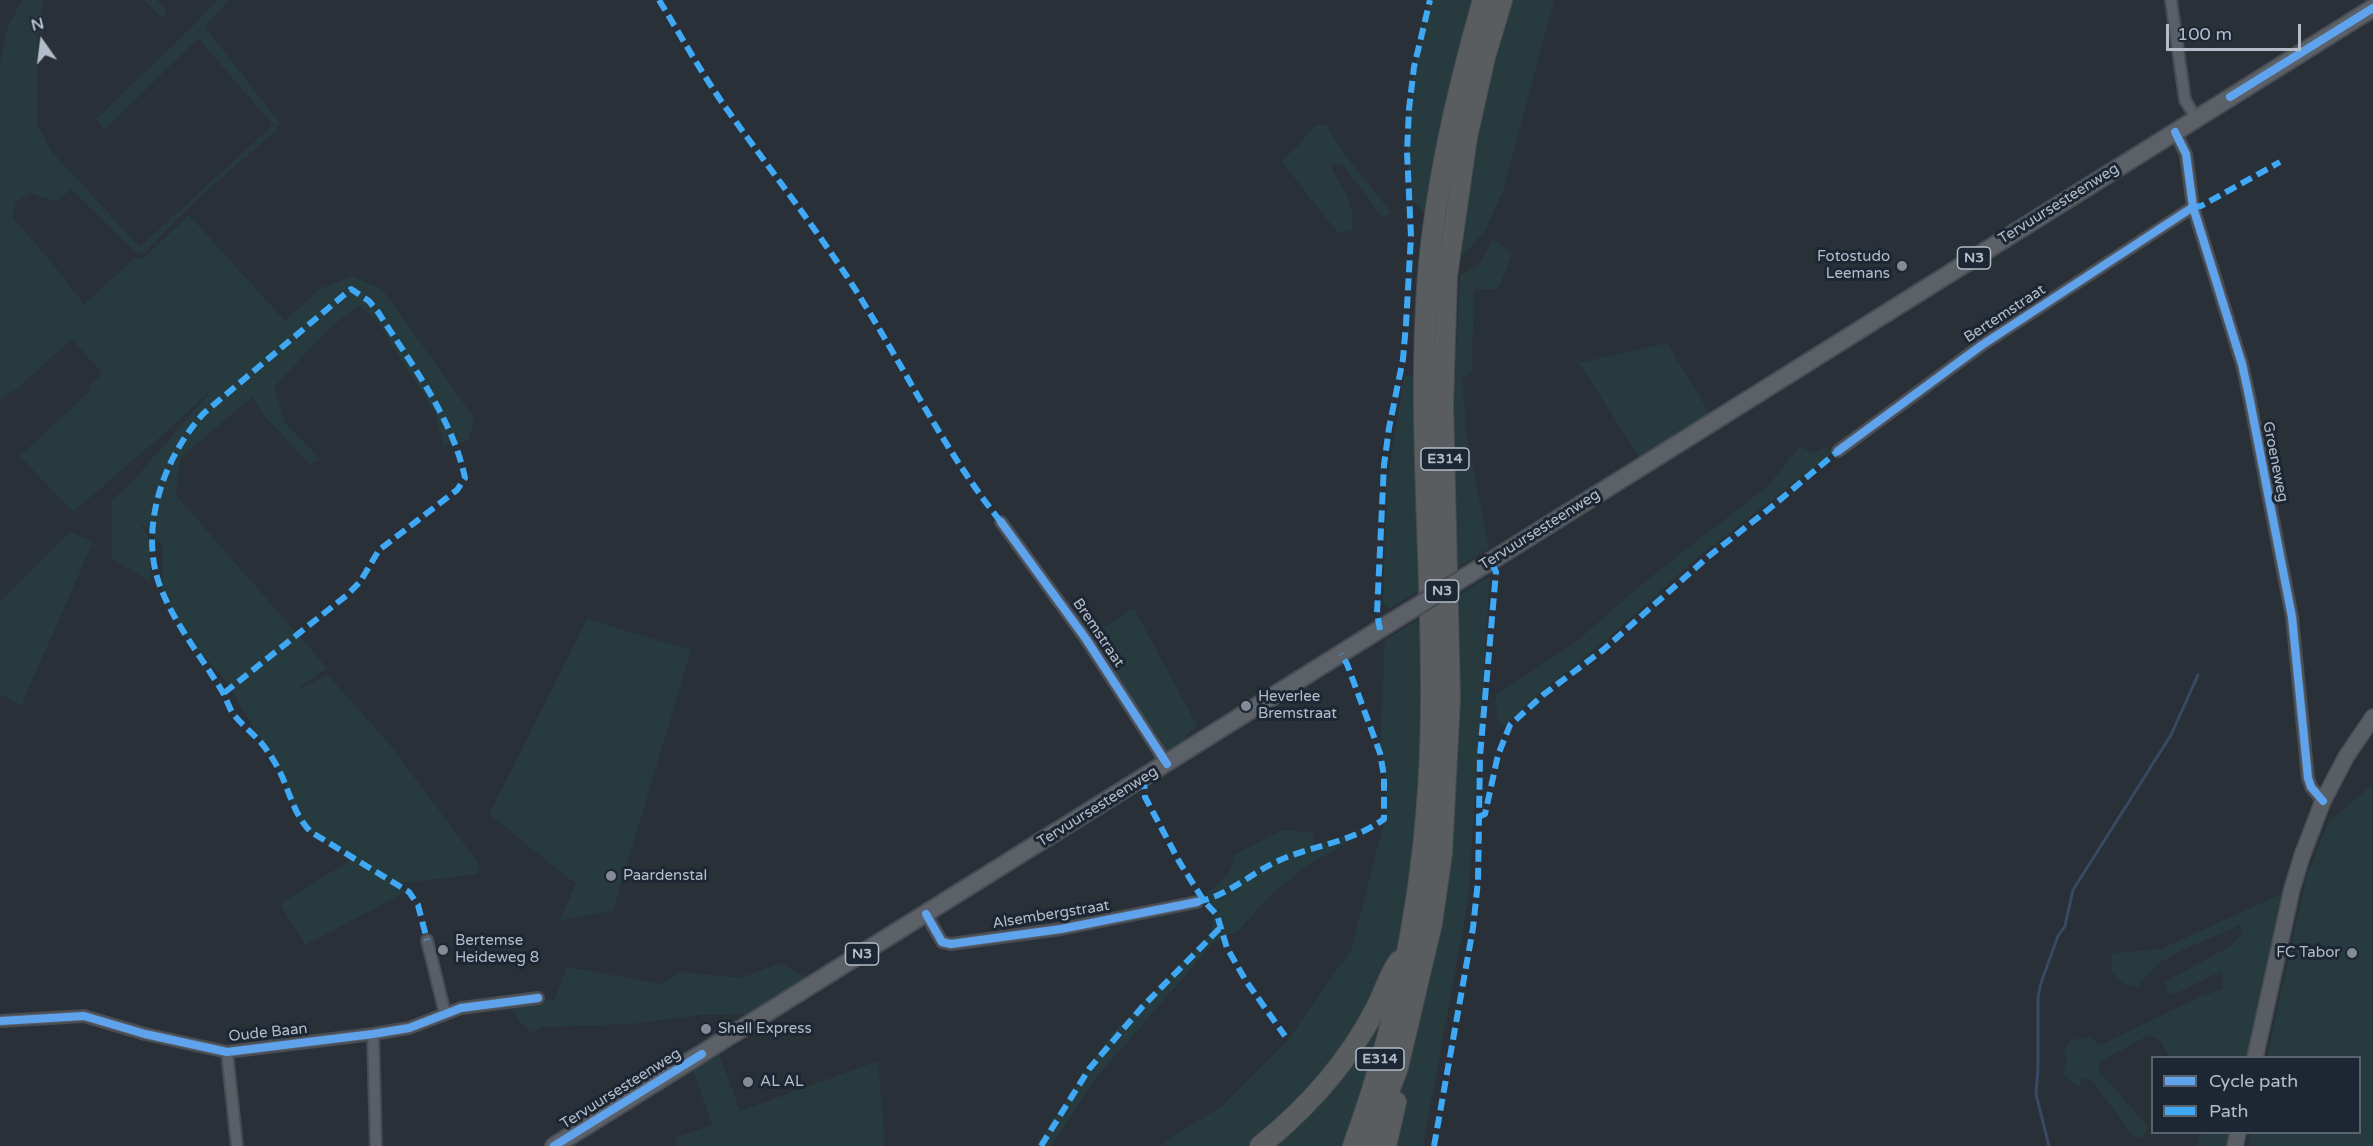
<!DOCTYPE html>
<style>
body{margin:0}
#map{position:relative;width:2373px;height:1146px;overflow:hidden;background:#2a3038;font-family:"Varela Round",sans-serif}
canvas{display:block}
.legend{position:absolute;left:2151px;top:1056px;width:210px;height:78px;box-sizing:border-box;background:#1d2633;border:2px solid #59626f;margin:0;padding:8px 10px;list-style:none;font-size:18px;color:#b4bcc9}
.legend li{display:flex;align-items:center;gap:12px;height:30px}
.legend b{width:30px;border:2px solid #59626f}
.north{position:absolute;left:12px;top:12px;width:60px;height:60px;-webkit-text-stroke:4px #1d2633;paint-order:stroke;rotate:346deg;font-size:16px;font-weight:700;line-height:24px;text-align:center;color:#b4bcc9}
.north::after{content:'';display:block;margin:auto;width:21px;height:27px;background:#b4bcc9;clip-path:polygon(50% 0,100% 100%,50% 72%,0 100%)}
.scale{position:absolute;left:2166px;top:24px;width:135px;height:27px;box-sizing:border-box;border:3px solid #b4bcc9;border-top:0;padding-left:8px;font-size:18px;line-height:21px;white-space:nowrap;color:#b4bcc9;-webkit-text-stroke:4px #1d2633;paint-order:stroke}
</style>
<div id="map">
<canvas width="2373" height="1146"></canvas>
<ul class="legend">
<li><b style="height:8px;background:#60a3ed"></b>Cycle path</li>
<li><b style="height:8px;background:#3fa9f5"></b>Path</li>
</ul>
<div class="north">N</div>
<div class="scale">100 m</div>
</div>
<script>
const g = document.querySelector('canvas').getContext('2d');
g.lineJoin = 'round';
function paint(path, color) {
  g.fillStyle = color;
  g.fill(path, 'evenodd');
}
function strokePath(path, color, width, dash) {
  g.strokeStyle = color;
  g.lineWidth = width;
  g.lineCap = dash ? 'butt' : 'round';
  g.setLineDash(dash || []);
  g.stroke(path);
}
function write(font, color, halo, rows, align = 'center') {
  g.font = font + ' "Varela Round",sans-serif';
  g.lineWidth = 6;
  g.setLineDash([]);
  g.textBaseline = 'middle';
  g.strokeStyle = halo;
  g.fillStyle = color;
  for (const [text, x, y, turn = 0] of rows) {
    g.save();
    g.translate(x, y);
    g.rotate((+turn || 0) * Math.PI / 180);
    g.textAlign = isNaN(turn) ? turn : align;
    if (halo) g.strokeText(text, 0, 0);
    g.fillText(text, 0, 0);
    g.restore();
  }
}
paint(new Path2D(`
 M 23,0 L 43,0 L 37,44 L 38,127 L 53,153 L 140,247 L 273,125 L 198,38 L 105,130 L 96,119 L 191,28 L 217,0 L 229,0 L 205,27 L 280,123 L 275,128 L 277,130 L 198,198 L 144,253 L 139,253 L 134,250 L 71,189 L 56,202 L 31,193 L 15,203 L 13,218 L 45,254 L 84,304 L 136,257 L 141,260 L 189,215 L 285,321 L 320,289 L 352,276 L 383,290 L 475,419 L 468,441 L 444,446 L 435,413 L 375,318 L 359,306 L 332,326 L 274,387 L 284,422 L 320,459 L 310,464 L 264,416 L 252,397 L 180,458 L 176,495 L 327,668 L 295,691 L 328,675 L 391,746 L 479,864 L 477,874 L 395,884 L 379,874 L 406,892 L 305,945 L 280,904 L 354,858 L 311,832 L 299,821 L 280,771 L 225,680 L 184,634 L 162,591 L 163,547 L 139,521 L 149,539 L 150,582 L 112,558 L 112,500 L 133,481 L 215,386 L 166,432 L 73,512 L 20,456 L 90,391 L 88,388 L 102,373 L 72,339 L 18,388 L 0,400 L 0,66 L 8,25 Z
 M 144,0 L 157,0 L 167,12 L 164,16 L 160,16 Z
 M 1430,0 L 1554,0 L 1503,191 L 1485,231 L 1463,255 L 1410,198 L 1407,152 L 1409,109 L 1414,67 Z
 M 1315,125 L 1326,125 L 1345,155 L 1391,212 L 1383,218 L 1342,164 L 1330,165 C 1342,189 1355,200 1352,230 L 1338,233 L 1281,161 L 1296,148 Z
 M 1493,238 L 1512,254 L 1498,289 L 1474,289 L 1472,371 L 1462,378 L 1467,439 L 1489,548 L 1389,609 L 1383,603 L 1387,484 L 1404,376 L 1455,376 L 1460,275 L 1479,265 Z
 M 1667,343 L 1710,414 L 1640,458 L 1579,363 Z
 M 1800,446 L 1813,453 L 1827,446 L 1831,454 L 1697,558 L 1605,641 L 1534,698 L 1504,726 L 1497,720 L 1496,694 L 1572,645 L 1648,579 L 1768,486 Z
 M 70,532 L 93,542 L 21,706 L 0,694 L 0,602 Z
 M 1490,576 L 1468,901 L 1423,1146 L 1159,1146 L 1223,1105 L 1287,1041 L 1351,950 L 1387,811 L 1386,777 L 1380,750 L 1385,640 Z
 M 1134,608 L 1197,726 C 1185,735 1181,748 1166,752 L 1090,637 Z
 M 587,619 L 691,650 L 613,911 L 560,920 L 576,884 L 489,814 Z
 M 2372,785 L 2373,1146 L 2248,1146 L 2251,1133 L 2360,1132 L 2360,1058 L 2267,1057 L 2306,878 L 2329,821 Z
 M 1290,830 L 1313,833 L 1313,846 L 1344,836 L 1346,844 L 1307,865 L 1269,897 L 1238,931 L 1216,940 L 1095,1079 L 1052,1146 L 1035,1146 L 1110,1036 L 1212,932 L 1214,908 L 1206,893 C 1222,881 1232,875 1234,855 L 1280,831 Z
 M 2292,889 L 2251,1057 L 2170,1057 L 2160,1040 L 2149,1035 L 2100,1062 L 2099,1071 L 2149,1128 L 2142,1137 L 2134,1137 L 2091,1079 L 2082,1079 L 2079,1087 L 2065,1077 L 2064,1072 L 2067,1061 L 2064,1052 L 2070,1040 L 2090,1037 L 2100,1045 L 2202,996 L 2223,989 L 2222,971 C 2203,979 2187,991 2167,995 L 2165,982 L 2229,947 L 2243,932 L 2240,925 L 2181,951 L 2159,963 L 2137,987 L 2124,984 L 2111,971 L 2112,953 L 2161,949 Z
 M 780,963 L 808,978 L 751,1014 L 699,1015 L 632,1024 L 541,1027 L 533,1033 L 519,1021 L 510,1003 L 554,1000 L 567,967 L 662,984 L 680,972 L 741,978 Z
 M 719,1054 L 740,1111 L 878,1061 L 885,1146 L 678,1146 L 675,1138 L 712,1125 L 693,1070 Z
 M 2201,1133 L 2233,1133 L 2229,1146 L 2197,1146 Z`), '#273a3e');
strokePath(new Path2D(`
 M 2049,1146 L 2036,1094 L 2038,1068 L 2038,997 L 2041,983 L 2058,936 L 2065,926 L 2073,890 L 2171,735 L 2198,675`), '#384963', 3);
const street = new Path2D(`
 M 2171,0 L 2185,100 L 2196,118
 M 2175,132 L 2186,154 L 2193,207 L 2242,364 L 2249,396 L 2292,617 L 2308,778 L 2311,787 L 2323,801
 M 1838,451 L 1982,345 L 2193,207
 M 1001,522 L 1086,639 L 1167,764
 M 926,914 L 942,942 L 951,944 L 1061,929 L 1197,902
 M 427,940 L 445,1013
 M 0,1021 L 84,1016 L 145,1034 L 227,1052 L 373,1034 L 409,1028 L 461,1008 L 538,998
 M 373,1034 L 376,1146
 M 227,1052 L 237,1146`);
const secondary = new Path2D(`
 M 2255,1058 L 2292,889 L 2302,856 L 2323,801 L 2346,757 L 2373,717
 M 2235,1146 L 2238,1132`);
const primary = new Path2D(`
 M 1491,561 L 2373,8
 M 554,1146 L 1393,621`);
const highway = new Path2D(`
 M 1260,1146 C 1307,1108 1347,1064 1375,1010 C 1384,994 1388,976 1399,961
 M 1353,1146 C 1405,1004 1431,852 1431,700 C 1432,558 1417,416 1428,274 C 1436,181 1457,90 1483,0
 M 1369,1146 L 1398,1067 L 1432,923 L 1442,853 L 1450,698 L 1443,404 L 1447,276 L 1467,137 L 1485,57 L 1502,0
 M 1386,1146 L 1396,1102`);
strokePath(street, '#484c53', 14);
strokePath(secondary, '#484c53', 18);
strokePath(primary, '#484c55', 20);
strokePath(highway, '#474c53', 22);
strokePath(street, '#5a5e66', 10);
strokePath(secondary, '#595d64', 15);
strokePath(primary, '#5c6168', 16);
strokePath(highway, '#5a5d60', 20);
const primaryBridge = new Path2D(`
 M 1393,621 L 1491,561`);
strokePath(primaryBridge, '#484c55', 20, []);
strokePath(primaryBridge, '#5c6168', 16);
strokePath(new Path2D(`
 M 659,0 C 681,36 702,74 726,108 C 766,164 808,218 846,275 C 899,356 940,446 1001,522
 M 2193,207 L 2201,206 L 2280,162
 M 1380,630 L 1377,613 L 1384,465 L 1389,428 L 1403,359 L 1406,324 L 1411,236 L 1407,152 L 1409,109 L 1414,67 L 1430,0
 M 224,693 L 347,595 L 360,582 L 379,550 L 457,490 L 465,478 C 453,419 410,362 378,312 L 369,301 L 351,289 L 204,413 C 166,454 141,521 157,577 C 169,617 201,656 222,691 C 226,698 228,705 232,712 C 241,725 256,735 266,749 C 271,756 276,764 280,772 C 290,793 294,815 311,832 L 409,892 L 418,905 L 427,940
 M 1144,777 L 1145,797 L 1180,863 L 1204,901 L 1217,915 L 1227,948 L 1246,981 L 1285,1036
 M 1478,817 L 1485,814 L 1498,755 L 1510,725 L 1543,695 L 1603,650 L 1709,556 L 1769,509 L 1838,451
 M 1197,902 C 1228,896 1252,872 1280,860 C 1314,845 1353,842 1384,819 L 1384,776 L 1380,753 L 1347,664 L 1341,654
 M 1041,1146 L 1089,1069 L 1143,1006 L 1221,927
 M 1434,1146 L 1473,928 L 1478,881 L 1480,756 L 1496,572 L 1491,561`), '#3fa9f5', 6, [12, 6]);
strokePath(new Path2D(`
 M 2230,97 L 2373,8
 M 2175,132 L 2186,154 L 2193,207 L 2242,364 L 2249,396 L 2292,617 L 2308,778 L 2311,787 L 2323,801
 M 1838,451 L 1982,345 L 2193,207
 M 1001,522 L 1086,639 L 1167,764
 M 926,914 L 942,942 L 951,944 L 1061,929 L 1197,902
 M 0,1021 L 84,1016 L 145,1034 L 227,1052 L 373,1034 L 409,1028 L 461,1008 L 538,998
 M 554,1146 L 702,1054`), '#60a3ed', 8);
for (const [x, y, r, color] of [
 [1902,266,6,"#848b96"],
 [1246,706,6,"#848b96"],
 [611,876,6,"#848b96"],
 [443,950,6,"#848b96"],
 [2352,953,6,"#848b96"],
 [706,1029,6,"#848b96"],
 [748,1082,6,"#848b96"]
]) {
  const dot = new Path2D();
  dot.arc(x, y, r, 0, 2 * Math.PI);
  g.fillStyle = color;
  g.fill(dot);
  strokePath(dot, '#1d2633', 2);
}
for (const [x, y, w] of [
 [1974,258,33],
 [1445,459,48],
 [1442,591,33],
 [862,954,33],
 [1380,1059,48]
]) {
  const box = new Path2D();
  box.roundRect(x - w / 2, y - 11, w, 22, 4.5);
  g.fillStyle = '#1d2633';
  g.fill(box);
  strokePath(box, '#b4bcc9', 1.5);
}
write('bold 14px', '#b4bcc9', null, [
 ["N3",1974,258],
 ["E314",1445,459],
 ["N3",1442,591],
 ["N3",862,954],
 ["E314",1380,1059]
]);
write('15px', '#b4bcc9', '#1d2633', [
 ["Tervuursesteenweg",2059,204,-32],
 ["Bertemstraat",2005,314,-33],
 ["Groeneweg",2275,462,79],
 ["Tervuursesteenweg",1540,530,-32],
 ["Bremstraat",1098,633,56],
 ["Tervuursesteenweg",1098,807,-32],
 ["Alsembergstraat",1051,915,-9],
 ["Oude Baan",268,1033,-6],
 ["Tervuursesteenweg",621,1089,-32]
]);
write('15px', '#b4bcc9', '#1d2633', [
 ["Fotostudo",1890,257,"right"],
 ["Leemans",1890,274,"right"],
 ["Heverlee",1258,697],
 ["Bremstraat",1258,714],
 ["Paardenstal",623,876],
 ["Bertemse",455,941],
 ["Heideweg 8",455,958],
 ["FC Tabor",2340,953,"right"],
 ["Shell Express",718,1029],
 ["AL AL",760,1082]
], 'left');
</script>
